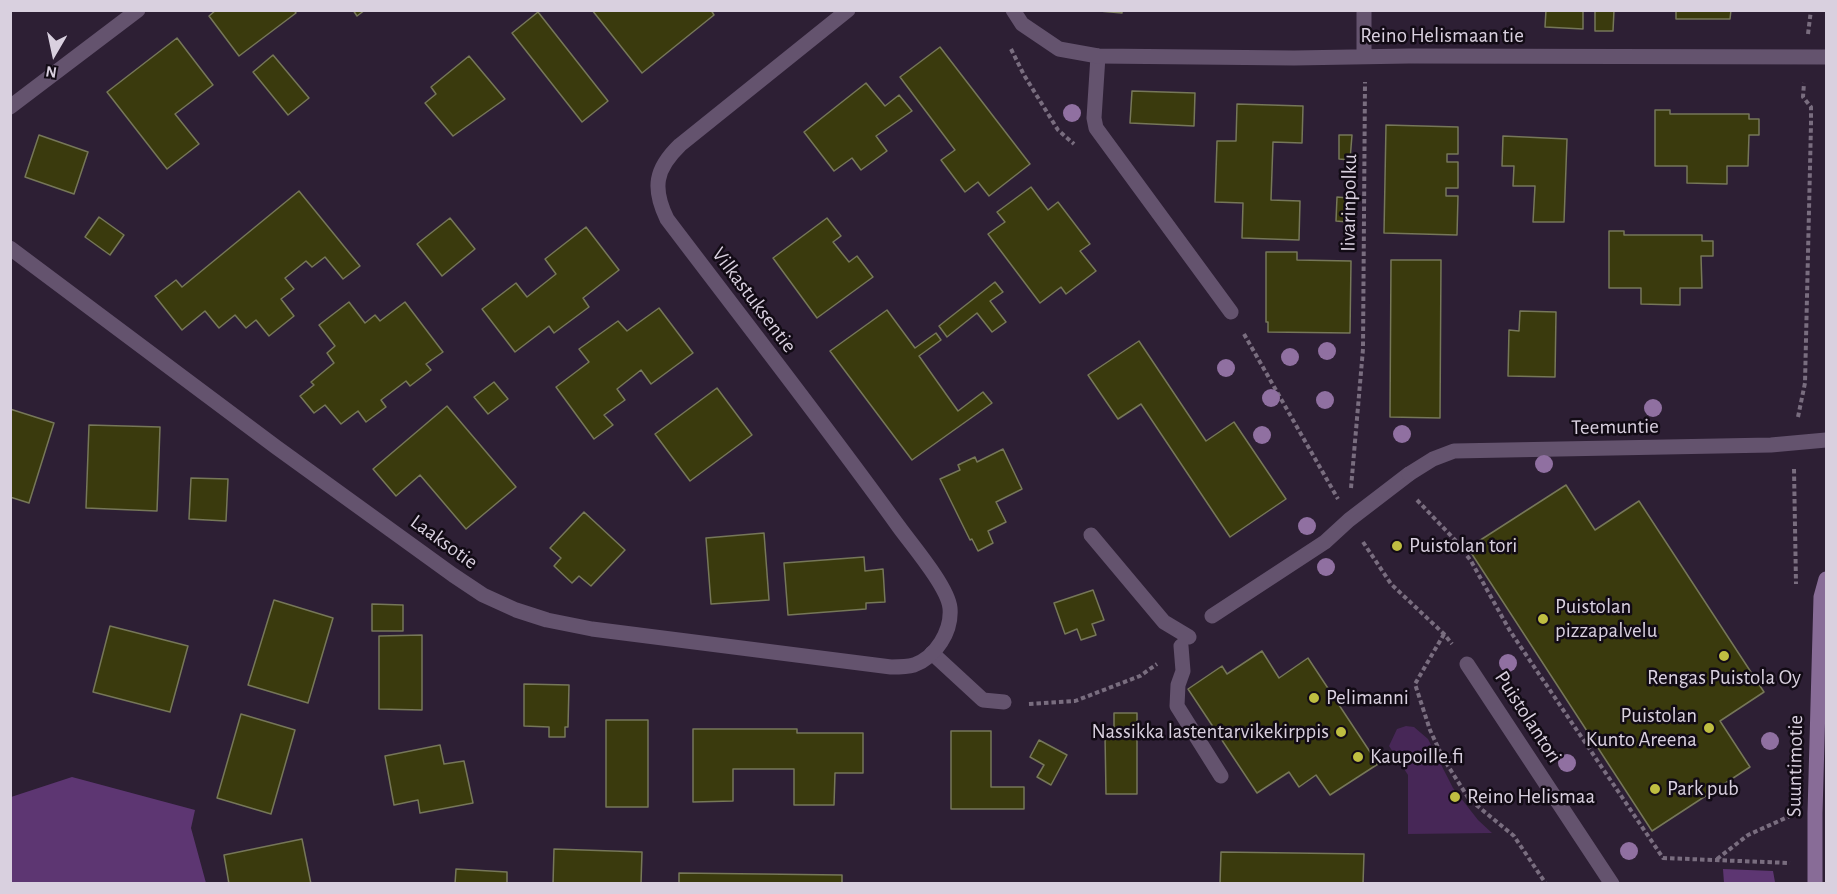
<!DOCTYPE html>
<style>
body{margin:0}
#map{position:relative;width:1837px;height:894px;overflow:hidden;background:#2d1f34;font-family:"Alegreya Sans",sans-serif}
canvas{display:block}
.frame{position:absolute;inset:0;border:12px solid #d9d0df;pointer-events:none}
.north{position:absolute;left:24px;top:24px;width:60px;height:60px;-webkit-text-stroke:4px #120b15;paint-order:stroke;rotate:189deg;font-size:16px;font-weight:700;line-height:24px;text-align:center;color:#d9d0df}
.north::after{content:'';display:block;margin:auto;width:21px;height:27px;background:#d9d0df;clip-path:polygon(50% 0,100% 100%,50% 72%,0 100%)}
</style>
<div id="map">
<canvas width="1837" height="894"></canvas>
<div class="frame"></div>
<div class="north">N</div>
</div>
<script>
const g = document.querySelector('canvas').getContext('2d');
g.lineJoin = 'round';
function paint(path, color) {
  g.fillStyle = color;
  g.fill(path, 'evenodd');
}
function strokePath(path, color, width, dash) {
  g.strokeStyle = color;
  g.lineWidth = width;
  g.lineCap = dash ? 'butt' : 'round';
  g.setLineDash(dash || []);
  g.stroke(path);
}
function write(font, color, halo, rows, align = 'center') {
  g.font = font + ' "Alegreya Sans",sans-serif';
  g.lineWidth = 5;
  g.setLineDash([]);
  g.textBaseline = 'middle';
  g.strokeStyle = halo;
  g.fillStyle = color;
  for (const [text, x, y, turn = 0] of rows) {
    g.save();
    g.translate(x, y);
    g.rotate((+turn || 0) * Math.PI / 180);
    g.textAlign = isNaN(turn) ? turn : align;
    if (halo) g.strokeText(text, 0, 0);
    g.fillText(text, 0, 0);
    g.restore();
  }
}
paint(new Path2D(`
 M 1406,726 L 1414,727 L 1428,739 L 1453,788 L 1478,820 L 1492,833 L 1408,834 L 1408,775 L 1389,746 L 1397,729 Z`), '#472757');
paint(new Path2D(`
 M 72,777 L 195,810 L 191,828 L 206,883 L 11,883 L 11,797 Z
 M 1723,869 L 1773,871 L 1775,882 L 1780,883 L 1724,883 Z`), '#5d3672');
const building = new Path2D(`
 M 216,10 L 294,10 L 296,13 L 239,56 L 209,16 Z
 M 353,10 L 365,10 L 357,16 Z
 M 592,10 L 711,10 L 714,15 L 642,73 Z
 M 1088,10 L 1122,10 L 1122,13 Z
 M 1546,10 L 1583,10 L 1583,29 L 1545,27 Z
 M 1595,10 L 1614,10 L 1613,31 L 1595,31 Z
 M 1676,10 L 1731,10 L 1730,19 L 1676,19 Z
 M 538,12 L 608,101 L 582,122 L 512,33 Z
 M 177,38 L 213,85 L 175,114 L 199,144 L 167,169 L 107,92 Z
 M 940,47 L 1030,164 L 989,196 L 978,182 L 965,192 L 941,160 L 955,150 L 900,77 Z
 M 273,55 L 309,98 L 288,115 L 253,72 Z
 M 469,56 L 505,99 L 453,136 L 425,103 L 436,94 L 431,87 Z
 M 866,83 L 885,106 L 899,95 L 912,111 L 876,136 L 887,151 L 861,170 L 852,158 L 834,171 L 804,132 Z
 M 1132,91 L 1195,93 L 1194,126 L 1130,123 Z
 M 1237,104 L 1303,106 L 1302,143 L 1273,142 L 1271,200 L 1300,201 L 1299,240 L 1242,238 L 1243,203 L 1215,202 L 1217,141 L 1236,141 Z
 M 1655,110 L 1670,110 L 1670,114 L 1749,114 L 1749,119 L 1759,119 L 1759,135 L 1749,135 L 1748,166 L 1727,166 L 1727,184 L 1687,183 L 1687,166 L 1655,166 Z
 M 1386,125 L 1458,127 L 1458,154 L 1447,154 L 1447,162 L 1458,162 L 1458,188 L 1446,188 L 1446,196 L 1458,196 L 1457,235 L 1384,233 Z
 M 39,135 L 88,152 L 74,194 L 25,177 Z
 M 1339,135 L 1352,135 L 1350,160 L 1339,159 Z
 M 1503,136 L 1567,139 L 1564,222 L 1533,222 L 1535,186 L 1513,186 L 1514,166 L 1502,166 Z
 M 1031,187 L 1048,210 L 1058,202 L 1090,244 L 1080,251 L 1096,271 L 1066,294 L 1061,287 L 1040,303 L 988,234 L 1005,222 L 997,212 Z
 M 299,191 L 360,266 L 343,279 L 325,257 L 312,267 L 306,261 L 285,278 L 294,289 L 281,299 L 294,316 L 269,336 L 256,320 L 246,328 L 235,315 L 219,328 L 205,311 L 182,330 L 155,296 L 176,280 L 182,287 Z
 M 1337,197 L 1349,198 L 1348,222 L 1336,221 Z
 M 99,217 L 124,235 L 110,255 L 85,237 Z
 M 450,218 L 475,249 L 442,276 L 417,244 Z
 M 827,218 L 841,236 L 833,242 L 849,262 L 857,256 L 873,277 L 817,318 L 773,258 Z
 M 586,227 L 619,270 L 583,298 L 589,307 L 554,333 L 549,326 L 515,352 L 482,309 L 516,283 L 527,297 L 556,274 L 545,259 Z
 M 1609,231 L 1624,231 L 1624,235 L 1702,235 L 1702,241 L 1713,241 L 1713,256 L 1701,256 L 1702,288 L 1680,288 L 1680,305 L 1641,304 L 1641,288 L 1609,288 Z
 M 1266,252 L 1297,252 L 1297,260 L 1351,261 L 1350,333 L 1268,332 L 1268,322 L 1266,322 Z
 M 1391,260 L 1441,260 L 1440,418 L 1390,417 Z
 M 995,282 L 1003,292 L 990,301 L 1006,322 L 992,332 L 977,313 L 947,337 L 939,326 Z
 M 349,302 L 365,323 L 375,315 L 380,321 L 405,302 L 443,352 L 426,364 L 431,370 L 410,386 L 406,381 L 381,400 L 386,407 L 366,422 L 358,411 L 341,424 L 325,405 L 314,413 L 300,396 L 314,385 L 311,382 L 334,363 L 327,353 L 335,346 L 319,325 Z
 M 659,308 L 693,353 L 651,384 L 641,370 L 617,389 L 625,400 L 604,415 L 613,425 L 594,439 L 556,387 L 589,362 L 579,349 L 618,321 L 627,331 Z
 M 887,310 L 915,348 L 936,333 L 941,340 L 919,356 L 958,411 L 983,392 L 992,403 L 912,460 L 830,351 Z
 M 1520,311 L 1556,312 L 1555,377 L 1508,376 L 1509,330 L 1519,331 Z
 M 1139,341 L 1206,441 L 1234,422 L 1286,499 L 1230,537 L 1141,404 L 1118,419 L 1088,375 Z
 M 494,382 L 508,399 L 488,414 L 474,397 Z
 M 717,388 L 752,435 L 690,481 L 655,434 Z
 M 447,406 L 516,487 L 466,529 L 420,475 L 396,496 L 373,469 Z
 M 10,409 L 54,423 L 29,503 L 10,497 Z
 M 89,425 L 160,427 L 157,511 L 86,508 Z
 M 1003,449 L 1022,489 L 996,502 L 1006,522 L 988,531 L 993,543 L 978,551 L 972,539 L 970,540 L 940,479 L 960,470 L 958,465 L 975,457 L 977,462 Z
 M 191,478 L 228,479 L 226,521 L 189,519 Z
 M 1566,485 L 1595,530 L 1639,501 L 1764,692 L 1720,721 L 1750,767 L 1652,831 L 1468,548 Z
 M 584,512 L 625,550 L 591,586 L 579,576 L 572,583 L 554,566 L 561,558 L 550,548 Z
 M 764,533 L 769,600 L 711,604 L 706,538 Z
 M 864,557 L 865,571 L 883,569 L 885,602 L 866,603 L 866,609 L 788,615 L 784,563 Z
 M 1093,590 L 1104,620 L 1092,624 L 1096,635 L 1081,640 L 1077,629 L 1065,634 L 1054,603 Z
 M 274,600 L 333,618 L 308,703 L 248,685 Z
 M 372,604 L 403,605 L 403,631 L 372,631 Z
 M 110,626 L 188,646 L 170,712 L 93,692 Z
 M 422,635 L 422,710 L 379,709 L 379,636 Z
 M 1262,651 L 1279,678 L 1308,658 L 1378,764 L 1330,795 L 1316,775 L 1299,787 L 1289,772 L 1257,793 L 1188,689 L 1222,666 L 1227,674 Z
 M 524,684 L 569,685 L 568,727 L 565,727 L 565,737 L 549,737 L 549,727 L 524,726 Z
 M 1114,713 L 1137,713 L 1137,794 L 1106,794 L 1105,735 L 1114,734 Z
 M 241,714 L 295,730 L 271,814 L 217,798 Z
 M 606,720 L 648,720 L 648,807 L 606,807 Z
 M 693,729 L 797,729 L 797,733 L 863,733 L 863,773 L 835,773 L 834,805 L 794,805 L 794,769 L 733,769 L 733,801 L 693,802 Z
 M 951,731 L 991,731 L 991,787 L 1024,787 L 1024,809 L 951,809 Z
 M 1039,740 L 1067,755 L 1051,785 L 1037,777 L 1044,765 L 1030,757 Z
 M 440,745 L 444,764 L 464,761 L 473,803 L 420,813 L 418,800 L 394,805 L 385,756 Z
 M 302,839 L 311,884 L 229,884 L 224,855 Z
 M 554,849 L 642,852 L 641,884 L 553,884 Z
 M 1221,852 L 1364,854 L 1363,884 L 1220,884 Z
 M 456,869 L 507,872 L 507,884 L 455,884 Z
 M 679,873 L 842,875 L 842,884 L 679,884 Z`);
paint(building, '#3a3a0d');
strokePath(building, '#767759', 1.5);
strokePath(new Path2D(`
 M 1808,34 L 1811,10
 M 1011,49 L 1024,75 L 1058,130 L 1074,144
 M 1244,334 L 1338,499
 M 1798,417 L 1805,383 L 1811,124 L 1811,107 L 1803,97 L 1804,83
 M 1794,469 L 1796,584
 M 1351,488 L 1363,349 L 1365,82
 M 1417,500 L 1455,540 L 1471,561 L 1510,631 L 1663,858 L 1790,863
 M 1363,542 L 1391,584 L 1444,634 L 1452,644
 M 1444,634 L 1415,684 L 1430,730 L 1443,758 L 1469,799 L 1514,836 L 1546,884
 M 1029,704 L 1075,701 L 1140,676 L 1157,664
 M 1717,859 L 1748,835 L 1790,816`), '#796d7f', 4, [4.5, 3]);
strokePath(new Path2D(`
 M 1098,56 L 1094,118 L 1096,128 L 1231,312
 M 1091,535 L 1164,622 L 1189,637
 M 1212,616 L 1325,542 L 1349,520 L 1409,474
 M 1181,646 L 1183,671 L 1178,685 L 1177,706 L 1221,776
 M 932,653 L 983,700 L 1004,702
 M 1467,664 L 1612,884`), '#64536e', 15);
strokePath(new Path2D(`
 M 1013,10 L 1022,24 L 1059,49 L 1098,56 L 1294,58 L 1409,56 L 1826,57
 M 1364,10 L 1364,57
 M 10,107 L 138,10
 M 10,248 L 276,447 L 453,575 L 483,595 L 516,610 L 547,620 L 592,629 L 891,667 C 898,667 907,667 914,665 C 936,657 952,631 950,608 C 948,587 912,545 899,527 C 824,423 745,322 667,219 C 652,188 655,169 680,145 L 848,10
 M 1409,474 L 1433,459 L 1454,451 L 1771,445 L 1826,440`), '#64536e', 15);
strokePath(new Path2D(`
 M 1815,884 L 1815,813 L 1821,597 L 1826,579`), '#886c97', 15);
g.fillStyle = '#9070a1';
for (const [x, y] of [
 [1072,113],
 [1327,351],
 [1290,357],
 [1226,368],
 [1271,398],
 [1325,400],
 [1653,408],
 [1402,434],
 [1262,435],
 [1544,464],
 [1307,526],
 [1326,567],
 [1508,663],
 [1770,741],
 [1567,763],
 [1629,851]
]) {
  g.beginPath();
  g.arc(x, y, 9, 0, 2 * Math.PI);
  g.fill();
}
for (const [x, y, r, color] of [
 [1397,546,6,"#bfbe41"],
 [1543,619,6,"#bfbe41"],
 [1724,656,6,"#bfbe41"],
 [1314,698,6,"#bfbe41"],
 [1709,728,6,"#bfbe41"],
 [1341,732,6,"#bfbe41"],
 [1358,757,6,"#bfbe41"],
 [1655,789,6,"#bfbe41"],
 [1455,797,6,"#bfbe41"]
]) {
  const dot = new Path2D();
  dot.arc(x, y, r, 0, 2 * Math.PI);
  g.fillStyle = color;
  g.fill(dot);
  strokePath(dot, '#120b15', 2);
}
write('21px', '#d9d0df', '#120b15', [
 ["Reino Helismaan tie",1442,36],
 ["Iivarinpolku",1349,203,-89],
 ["Vilkastuksentie",754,300,53],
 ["Teemuntie",1615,427,-1],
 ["Laaksotie",444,542,36],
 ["Puistolantori",1528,717,57],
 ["Suuntimotie",1795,766,-89]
]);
write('21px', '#d9d0df', '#120b15', [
 ["Puistolan tori",1409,546],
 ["Puistolan",1555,607],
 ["pizzapalvelu",1555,631],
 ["Rengas Puistola Oy",1724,678,"center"],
 ["Pelimanni",1326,698],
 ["Puistolan",1697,716,"right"],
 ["Kunto Areena",1697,740,"right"],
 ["Nassikka lastentarvikekirppis",1329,732,"right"],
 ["Kaupoille.fi",1370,757],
 ["Park pub",1667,789],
 ["Reino Helismaa",1467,797]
], 'left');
</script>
